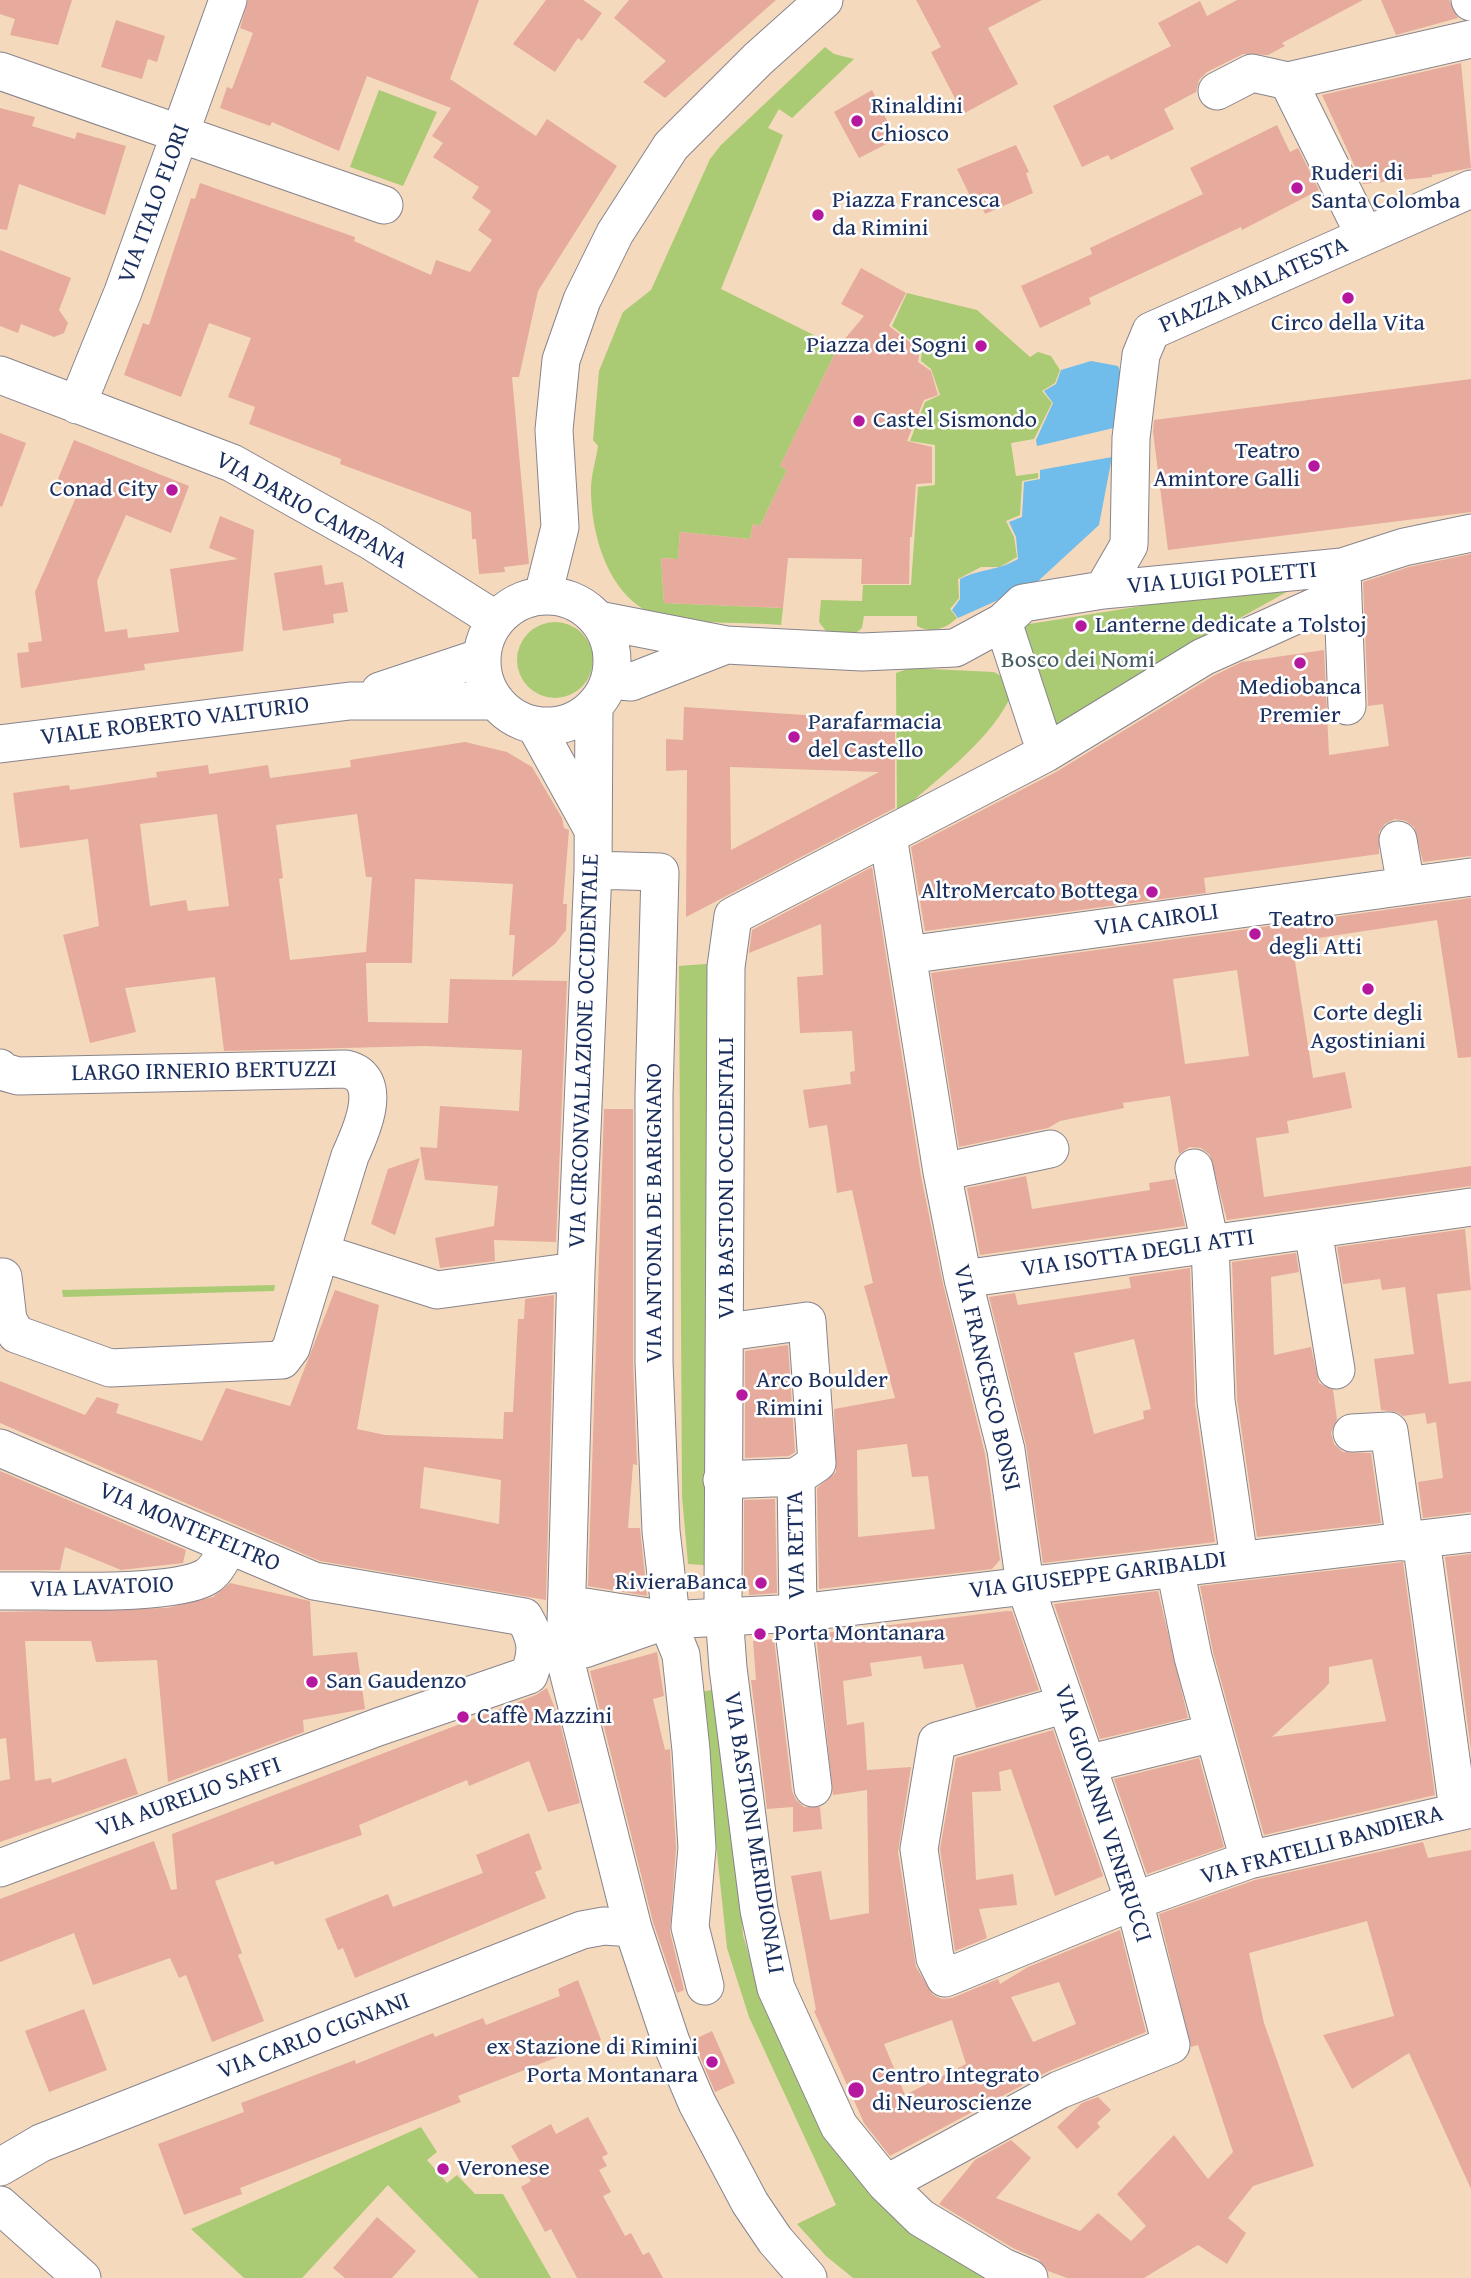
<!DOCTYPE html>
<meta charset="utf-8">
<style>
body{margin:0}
canvas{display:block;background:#f4d9bc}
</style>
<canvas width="1471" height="2278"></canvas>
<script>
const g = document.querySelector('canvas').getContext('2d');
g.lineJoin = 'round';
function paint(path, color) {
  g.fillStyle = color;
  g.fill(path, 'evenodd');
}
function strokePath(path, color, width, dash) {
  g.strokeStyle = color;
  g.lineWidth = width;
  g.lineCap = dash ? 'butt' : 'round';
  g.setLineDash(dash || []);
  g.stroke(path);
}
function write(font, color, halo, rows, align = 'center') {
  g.font = font + ' "Gentium Book Plus",serif';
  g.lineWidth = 5;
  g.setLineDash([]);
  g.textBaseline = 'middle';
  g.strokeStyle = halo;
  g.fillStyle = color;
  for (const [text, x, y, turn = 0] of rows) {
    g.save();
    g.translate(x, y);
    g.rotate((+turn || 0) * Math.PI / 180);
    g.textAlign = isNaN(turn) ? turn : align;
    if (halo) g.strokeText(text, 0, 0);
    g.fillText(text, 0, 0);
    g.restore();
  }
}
paint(new Path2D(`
 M 825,47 L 834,54 L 854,59 L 792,118 L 779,109 L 768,128 L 783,135 L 721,289 L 838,347 L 780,466 L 787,470 L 760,526 L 753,524 L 750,539 L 680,532 L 678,559 L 661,558 L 664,603 L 783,608 L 781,625 C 744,622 704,624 667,618 C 611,607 591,538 591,489 C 591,475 596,460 598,446 L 593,440 L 599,371 L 623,312 L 651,290 L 710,159 L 721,145 Z
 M 379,90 L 437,112 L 403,186 L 350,167 Z
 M 907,293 L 977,310 L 1030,357 L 1038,352 L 1051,356 L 1060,370 L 1055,383 L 1042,391 L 1052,403 L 1034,439 L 1011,443 L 1016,476 L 1038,473 L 1038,478 L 1022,481 L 1020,515 L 1006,521 L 1014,537 L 1017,557 L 1000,567 L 981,567 L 958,579 L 959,598 L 950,609 L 957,618 C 945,629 932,634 917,626 L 917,616 L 864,616 L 862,628 L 851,637 L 829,635 L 819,622 L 821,600 L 862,601 L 863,585 L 911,585 L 918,487 L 935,485 L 935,445 L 910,441 L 925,402 L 940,395 L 931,369 L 921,361 L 922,349 L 892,326 Z
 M 1310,579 L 1159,663 L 1054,728 L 1017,626 Z
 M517 660a38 38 0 1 1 76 0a38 38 0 1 1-76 0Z
 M 910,668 L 994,672 L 1005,678 L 1009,700 C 985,746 935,780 897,815 L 896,673 Z
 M 718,963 L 716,1566 L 688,1564 L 682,1496 L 679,966 Z
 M 275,1285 L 274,1291 L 63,1297 L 62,1290 Z
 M 723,1688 L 743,1935 L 760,1993 L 831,2132 L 1008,2278 L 853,2278 L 826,2256 L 797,2224 L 836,2205 L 749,2017 L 727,1948 L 700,1692 Z
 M 421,2127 L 437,2152 L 427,2160 L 447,2183 L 457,2175 L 475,2194 L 503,2194 L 551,2278 L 479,2278 L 388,2185 L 302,2278 L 244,2278 L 191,2229 Z`), '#aacb73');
paint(new Path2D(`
 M 1091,361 L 1118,366 L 1126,386 L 1118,427 L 1037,446 L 1036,440 L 1053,403 L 1044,391 L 1056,384 L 1061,370 Z
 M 1112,457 L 1099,525 L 1036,583 L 958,618 L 952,610 L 960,599 L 960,579 C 982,568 998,571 1018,559 L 1016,537 L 1009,522 L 1022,517 L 1024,482 L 1040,479 L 1040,470 Z`), '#70bcea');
paint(new Path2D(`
 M 0,0 L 72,0 L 58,45 L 10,35 L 15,19 L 0,14 Z
 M 248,0 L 479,0 L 450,79 L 536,136 L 547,119 L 617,166 L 538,291 L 519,377 L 512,377 L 529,564 L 504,567 L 505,572 L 479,574 L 476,539 L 472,539 L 471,512 L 340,464 L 341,459 L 249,424 L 255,407 L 228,397 L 251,338 L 209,323 L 181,397 L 124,375 L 143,323 L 149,325 L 191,198 L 195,199 L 200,183 L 355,237 L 354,241 L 431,275 L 436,260 L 470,272 L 492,240 L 478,230 L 491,211 L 472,198 L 479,187 L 433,157 L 443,143 L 432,136 L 451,108 L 367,76 L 339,151 L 272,122 L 270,126 L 220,108 L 227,87 L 232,89 L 253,33 L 240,28 Z
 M 546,0 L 583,0 L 602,13 L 582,41 L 578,38 L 555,72 L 513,44 Z
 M 629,0 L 776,0 L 665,98 L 643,82 L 666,61 L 614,18 Z
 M 916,0 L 1042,0 L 988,28 L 1018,84 L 963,114 L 931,52 L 941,47 Z
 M 1237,0 L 1363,0 L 1282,43 L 1285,46 L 1268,55 L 1243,54 L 1207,72 L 1199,80 L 1196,92 L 1164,109 L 1174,129 L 1111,160 L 1108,155 L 1082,167 L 1053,106 L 1171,46 L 1158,23 L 1200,1 L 1207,16 Z
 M 1381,0 L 1449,0 L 1458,18 L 1396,35 Z
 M 116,20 L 165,36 L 157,62 L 148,59 L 142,79 L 101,67 Z
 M 1461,63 L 1471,168 L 1432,175 L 1432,177 L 1363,184 L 1322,95 Z
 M 872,90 L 896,139 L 859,158 L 834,112 Z
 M 0,108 L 35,117 L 32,126 L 75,139 L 77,132 L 126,146 L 105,215 L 19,184 L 7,230 L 0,229 Z
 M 1277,125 L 1290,152 L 1298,148 L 1319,190 L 1242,230 L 1241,227 L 1089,298 L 1091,304 L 1040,328 L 1021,286 L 1092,254 L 1090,248 L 1203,194 L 1190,168 Z
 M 1016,145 L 1029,172 L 1026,173 L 1033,193 L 985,214 L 977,197 L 972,200 L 957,169 Z
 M 0,250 L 71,278 L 59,310 L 68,323 L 64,333 L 54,337 L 21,324 L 18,333 L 0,326 Z
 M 861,268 L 906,293 L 889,326 L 920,350 L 918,362 L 931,371 L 938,395 L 924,400 L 907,441 L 932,447 L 932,483 L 916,484 L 912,537 L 910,537 L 909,584 L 861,584 L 862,559 L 788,558 L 783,608 L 664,603 L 661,558 L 678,559 L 680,532 L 750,539 L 753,524 L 760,526 L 787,470 L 780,466 L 838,347 L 864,316 L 841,304 Z
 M 1471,379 L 1471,512 L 1168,550 L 1153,432 L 1154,420 Z
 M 0,433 L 26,443 L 2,507 L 0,506 Z
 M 74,440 L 189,486 L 171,533 L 126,515 L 97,581 L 105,632 L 127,629 L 128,638 L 179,632 L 170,569 L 238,559 L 209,548 L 220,516 L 254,530 L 243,651 L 144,664 L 145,670 L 21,688 L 17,653 L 29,652 L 28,643 L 42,641 L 35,592 L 77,495 L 55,486 Z
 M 1471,554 L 1471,856 L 1423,862 L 1414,827 L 1406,821 L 1395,819 L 1385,824 L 1379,832 L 1379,854 L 1204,878 L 1206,893 L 925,931 L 911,847 L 1056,772 L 1213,676 L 1242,662 L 1324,650 L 1329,755 L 1389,746 L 1383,704 L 1368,706 L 1363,582 L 1409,567 Z
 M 322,565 L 325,585 L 343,582 L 348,612 L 333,614 L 334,623 L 283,631 L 274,573 Z
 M 684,707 L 895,721 L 895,808 L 686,917 L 687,770 L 666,771 L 666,739 L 683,740 ZM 730,767 L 879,772 L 731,850 Z
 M 465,742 L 507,752 L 532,767 L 562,818 L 564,828 L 569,830 L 563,904 L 567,904 L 566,930 L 555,944 L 512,977 L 515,935 L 509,935 L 513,884 L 415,879 L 412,963 L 366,963 L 368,1022 L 448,1023 L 450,979 L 567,981 L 556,1242 L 494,1240 L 495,1261 L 440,1268 L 435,1238 L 494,1226 L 498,1186 L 425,1180 L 420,1147 L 437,1148 L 440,1106 L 519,1111 L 522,1050 L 424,1046 L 224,1051 L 215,977 L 125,988 L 136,1032 L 90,1043 L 63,935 L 99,926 L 88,839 L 20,848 L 13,793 L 69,785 L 70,790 L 157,777 L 156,772 L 208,765 L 209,774 L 268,765 L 270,778 L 351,767 L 350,760 ZM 217,814 L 229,906 L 188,911 L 186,900 L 150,906 L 140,824 ZM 357,814 L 366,877 L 372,877 L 366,952 L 290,960 L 279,879 L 283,878 L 276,825 Z
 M 872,867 L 921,1176 L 943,1284 L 985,1454 L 1000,1560 L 992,1569 L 819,1589 L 817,1488 L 836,1472 L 834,1409 L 895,1398 L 864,1286 L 873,1283 L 852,1190 L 837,1193 L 827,1125 L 809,1128 L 803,1090 L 851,1084 L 850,1072 L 855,1071 L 852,1031 L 800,1033 L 797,977 L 823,975 L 821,924 L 749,953 L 752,930 ZM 907,1444 L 912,1477 L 928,1476 L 935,1529 L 858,1537 L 857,1450 Z
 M 1471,898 L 1471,1057 L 1458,1058 L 1437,920 L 1292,942 L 1313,1078 L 1345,1072 L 1352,1108 L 1287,1121 L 1289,1133 L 1256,1138 L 1264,1197 L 1471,1166 L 1471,1186 L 1227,1220 L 1210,1155 L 1201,1148 L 1190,1147 L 1179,1154 L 1170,1096 L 1123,1103 L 1124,1108 L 1060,1121 L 1048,1128 L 959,1147 L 931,973 ZM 1237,970 L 1249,1056 L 1185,1064 L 1173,979 Z
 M 604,1109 L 633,1109 L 633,1362 L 637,1465 L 633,1464 L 628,1528 L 640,1528 L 647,1596 L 588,1586 Z
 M 420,1158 L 395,1235 L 371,1224 L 388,1169 Z
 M 1026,1176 L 1032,1209 L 1150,1190 L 1149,1183 L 1175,1179 L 1185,1226 L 980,1255 L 967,1188 Z
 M 1465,1229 L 1471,1290 L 1437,1294 L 1449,1384 L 1471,1381 L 1471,1512 L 1423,1518 L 1418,1482 L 1443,1478 L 1436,1422 L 1427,1424 L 1425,1413 L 1403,1416 L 1397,1412 L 1381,1410 L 1374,1359 L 1414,1354 L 1405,1287 L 1382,1290 L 1380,1279 L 1343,1284 L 1337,1247 Z
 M 1296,1253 L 1299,1272 L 1271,1277 L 1274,1355 L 1311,1347 L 1319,1383 L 1333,1390 L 1337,1419 L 1331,1433 L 1334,1444 L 1343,1452 L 1371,1453 L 1381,1523 L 1257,1537 L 1237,1399 L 1232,1262 Z
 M 1190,1268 L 1195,1404 L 1215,1542 L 1043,1563 L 1026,1445 L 989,1297 L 1015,1293 L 1018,1305 L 1131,1288 L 1129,1277 ZM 1134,1339 L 1151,1409 L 1143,1411 L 1144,1419 L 1094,1434 L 1074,1353 Z
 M 335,1290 L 379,1305 L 357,1429 L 385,1435 L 503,1439 L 504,1412 L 513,1412 L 518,1319 L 524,1319 L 525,1299 L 554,1295 L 546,1600 L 320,1561 L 0,1423 L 0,1381 L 85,1415 L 97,1397 L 119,1404 L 116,1413 L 202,1441 L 226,1388 L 290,1406 ZM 424,1467 L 501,1480 L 499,1524 L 420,1508 Z
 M 788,1345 L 795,1452 L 789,1456 L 745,1458 L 745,1351 Z
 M 0,1471 L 186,1550 L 183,1563 L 121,1570 L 65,1547 L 60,1570 L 0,1570 Z
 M 775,1499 L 777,1593 L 749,1595 L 749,1590 L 744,1590 L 744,1500 Z
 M 1471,1554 L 1471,1750 L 1445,1557 Z
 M 1403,1562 L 1435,1795 L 1264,1835 L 1213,1652 L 1200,1586 ZM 1372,1659 L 1386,1721 L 1272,1737 L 1324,1689 L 1329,1683 L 1329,1667 Z
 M 230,1583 L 310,1601 L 313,1656 L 357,1652 L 365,1709 L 303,1720 L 304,1732 L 168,1782 L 157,1660 L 96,1662 L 91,1641 L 25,1641 L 35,1781 L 51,1778 L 52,1783 L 126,1758 L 138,1794 L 0,1842 L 0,1781 L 10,1779 L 6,1738 L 0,1739 L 0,1612 L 167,1608 L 213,1597 Z
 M 1158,1591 L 1188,1718 L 1100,1739 L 1054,1604 Z
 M 1007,1611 L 1012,1611 L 1039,1690 L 976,1708 L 963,1664 L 924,1669 L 921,1656 L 870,1663 L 872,1676 L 843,1681 L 847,1725 L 864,1722 L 867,1770 L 911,1767 L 898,1852 L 916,1967 L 933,1995 L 942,1999 L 952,1998 L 998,1979 L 1000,1984 L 1028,1967 L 1120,1930 L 1146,2032 L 1049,2071 L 890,2156 L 864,2123 L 814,2011 L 816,2010 L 791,1876 L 821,1871 L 830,1920 L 869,1913 L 867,1790 L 833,1795 L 816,1634 ZM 1059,1982 L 1076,2024 L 1033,2042 L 1011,1997 ZM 952,2020 L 966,2064 L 905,2095 L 884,2044 Z
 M 774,1639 L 792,1791 L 796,1800 L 804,1807 L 820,1807 L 822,1829 L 793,1832 L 793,1807 L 767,1809 L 751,1680 L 756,1680 L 753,1641 Z
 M 657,1652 L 664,1696 L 653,1699 L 665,1750 L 670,1749 L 676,1848 L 670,1932 L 684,1990 L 677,1993 L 653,1922 L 590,1671 Z
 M 547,1688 L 559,1719 L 580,1803 L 548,1812 L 529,1761 L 469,1786 L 467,1780 L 359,1825 L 362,1835 L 275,1865 L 273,1861 L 215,1881 L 242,1953 L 238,1955 L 264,2021 L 212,2042 L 186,1975 L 179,1978 L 170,1958 L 93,1985 L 74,1933 L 0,1962 L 0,1899 L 154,1841 L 171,1890 L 177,1889 L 172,1834 L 536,1695 Z
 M 1053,1730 L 1103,1876 L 1055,1896 L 1011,1769 L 999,1772 L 1001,1791 L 972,1792 L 976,1880 L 1013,1874 L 1017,1905 L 979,1909 L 987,1938 L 955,1951 L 940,1849 L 956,1758 Z
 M 1199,1758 L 1224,1847 L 1147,1874 L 1114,1779 Z
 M 529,1833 L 542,1869 L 535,1872 L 546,1898 L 355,1978 L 343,1948 L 338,1950 L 325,1919 L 388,1894 L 393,1907 L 483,1873 L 476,1855 Z
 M 1423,1842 L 1428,1858 L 1471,1850 L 1471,2189 L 1409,2053 L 1352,2089 L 1323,2035 L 1394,2016 L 1367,1921 L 1249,1953 L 1264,2023 L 1314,2166 L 1253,2186 L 1228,2218 L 1246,2233 L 1227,2264 L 1198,2245 L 1144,2278 L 1067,2278 L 1048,2271 L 1038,2259 L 1013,2248 L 939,2204 L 975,2160 L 1011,2140 L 1031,2158 L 996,2198 L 1080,2231 L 1098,2213 L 1131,2241 L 1146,2226 L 1117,2194 L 1174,2135 L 1208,2179 L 1233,2152 L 1198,2045 L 1191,2047 L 1159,1914 L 1255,1880 Z
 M 578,1980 L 601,2040 L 458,2096 L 461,2102 L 240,2188 L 242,2194 L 184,2215 L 158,2144 L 244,2112 L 241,2103 L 355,2060 L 356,2064 L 433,2033 L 435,2037 L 483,2018 L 486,2025 L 560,1996 L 558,1989 Z
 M 84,2009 L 107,2070 L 49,2092 L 25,2031 Z
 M 712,2031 L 735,2083 L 715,2092 L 693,2040 Z
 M 1098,2097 L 1111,2110 L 1097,2123 L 1100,2127 L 1077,2149 L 1057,2127 L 1082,2103 Z
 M 588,2117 L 608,2154 L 602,2157 L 607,2166 L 599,2170 L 611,2192 L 603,2196 L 625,2236 L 631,2233 L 643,2255 L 649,2252 L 663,2278 L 577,2278 L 551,2229 L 545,2232 L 521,2187 L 531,2181 L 511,2146 L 551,2124 L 556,2134 Z
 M 377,2217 L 416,2251 L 392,2278 L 345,2278 L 333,2268 Z`), '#e6ab9d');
const minor = new Path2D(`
 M 1470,0 L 1471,2
 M 0,71 L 384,205
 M 1217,91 L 1252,73 L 1288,81
 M 1365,236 L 1288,81 L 1471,39
 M 0,375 L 232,463 L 371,541 L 496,620
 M 77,405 L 123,292 L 228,0
 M 1342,572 L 1347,706
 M 1103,590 L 1129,545 L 1131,438 L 1141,355 L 1151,331 L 1471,189
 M 543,595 L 560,527 L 554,430 L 561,360 L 582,300 L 615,233 L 671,146 L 758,59 L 824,0
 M482 661a65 65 0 1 1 130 0a65 65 0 1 1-130 0Z
 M 598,620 L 726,645 L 862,652 L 955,648 L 1003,622 L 1023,603 L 1103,590 L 1342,567 L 1404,547 L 1471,533
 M 1003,622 L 1046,753
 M 610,680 L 631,682 L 726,645
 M 380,691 L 482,657
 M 594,707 L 593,870 L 576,1271 L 565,1659 L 633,1928 L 671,2042 L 697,2103 L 750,2203 L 775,2240 L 808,2278
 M 535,725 L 592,828
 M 0,744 L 350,701 L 496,701
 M 1398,840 L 1406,886
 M 593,870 L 660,872 L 654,1095 L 654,1362 L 661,1531 L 669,1600 L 667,1620 L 681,1655 L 691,1750 L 697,1848 L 690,1927 L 705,1986
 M 907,955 L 1471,877
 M 0,1068 L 4,1072 L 18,1076 L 346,1069 C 386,1078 361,1132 350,1156 L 291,1348 L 282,1360 L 110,1368 L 16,1334 L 8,1320 L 3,1277 L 0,1277
 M 1194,1168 L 1210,1244 L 1216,1401 L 1239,1559
 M 942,1172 L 1050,1149
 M 1313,1230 L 1336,1370
 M 322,1253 L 437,1290 L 576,1271
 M 963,1279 L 1471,1207
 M 1352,1433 L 1389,1431 L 1405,1542
 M 0,1448 L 314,1581 L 524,1617 C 537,1639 538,1651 529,1675 L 378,1727 L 0,1868
 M 796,1477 L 798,1613
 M 722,1480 L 796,1477 L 817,1463 L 807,1321 L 727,1332
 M 1421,1540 L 1458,1810
 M 1175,1568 L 1193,1657 L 1249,1860
 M 0,1591 C 45,1590 171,1597 206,1577 C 217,1571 222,1557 228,1547
 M 792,1614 L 813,1788
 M 667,1620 L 585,1607 L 584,1649 L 667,1620 L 798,1613 L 1471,1533
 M 1066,1704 L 937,1741 L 919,1849 L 935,1958 L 945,1978 L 1134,1901 L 1249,1860 L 1471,1809
 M 1087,1764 L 1213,1733
 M 0,2167 L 41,2143 L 582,1930 L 604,1926 L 633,1928
 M 886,2184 L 1059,2090 L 1171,2045 L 1134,1901 L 1025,1585 L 1006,1450 L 963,1279 L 942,1172 L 888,836
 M 0,2205 L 82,2278
 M 1029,2278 L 1003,2267 L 921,2218 L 886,2184 L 839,2126 L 776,1988 L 759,1910 L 728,1668 L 723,1599 L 726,967 L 733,916 L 1046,753 L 1203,657 L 1343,594`);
strokePath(minor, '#88848d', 39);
strokePath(minor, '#fff', 37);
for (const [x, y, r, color] of [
 [857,121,7,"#b5179e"],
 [1297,188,7,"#b5179e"],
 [818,215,7,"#b5179e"],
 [1348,298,7,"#b5179e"],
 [981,346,7,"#b5179e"],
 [859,421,7,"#b5179e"],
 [1314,466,7,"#b5179e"],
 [172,490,7,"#b5179e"],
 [1081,626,7,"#b5179e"],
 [1300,663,7,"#b5179e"],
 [794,737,7,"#b5179e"],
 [1152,892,7,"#b5179e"],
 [1255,934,7,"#b5179e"],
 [1368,989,7,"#b5179e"],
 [742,1395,7,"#b5179e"],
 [761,1583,7,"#b5179e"],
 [760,1634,7,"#b5179e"],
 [312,1682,7,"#b5179e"],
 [463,1717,7,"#b5179e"],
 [712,2062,7,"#b5179e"],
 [856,2090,9,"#b5179e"],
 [443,2169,7,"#b5179e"]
]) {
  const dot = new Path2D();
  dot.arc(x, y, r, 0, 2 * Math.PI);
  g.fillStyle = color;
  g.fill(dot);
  strokePath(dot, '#fff', 2.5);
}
write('24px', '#1b2f5e', '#fff', [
 ["Rinaldini",871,107],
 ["Chiosco",871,135],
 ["Ruderi di",1311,174],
 ["Santa Colomba",1311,202],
 ["Piazza Francesca",832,201],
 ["da Rimini",832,229],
 ["Circo della Vita",1348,324,"center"],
 ["Piazza dei Sogni",967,346,"right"],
 ["Castel Sismondo",873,421],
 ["Teatro",1300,452,"right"],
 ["Amintore Galli",1300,480,"right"],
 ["Conad City",158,490,"right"],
 ["Lanterne dedicate a Tolstoj",1095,626],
 ["Mediobanca",1300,688,"center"],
 ["Premier",1300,716,"center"],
 ["Parafarmacia",808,723],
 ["del Castello",808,751],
 ["AltroMercato Bottega",1138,892,"right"],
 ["Teatro",1269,920],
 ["degli Atti",1269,948],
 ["Corte degli",1368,1014,"center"],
 ["Agostiniani",1368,1042,"center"],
 ["Arco Boulder",756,1381],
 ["Rimini",756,1409],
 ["RivieraBanca",747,1583,"right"],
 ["Porta Montanara",774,1634],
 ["San Gaudenzo",326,1682],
 ["Caffè Mazzini",477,1717],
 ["ex Stazione di Rimini",698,2048,"right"],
 ["Porta Montanara",698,2076,"right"],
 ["Centro Integrato",872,2076],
 ["di Neuroscienze",872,2104],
 ["Veronese",457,2169]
], 'left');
write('24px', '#1b2f5e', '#fff', [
 ["VIA ITALO FLORI",155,204,-70],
 ["PIAZZA MALATESTA",1254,286,-24],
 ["VIA DARIO CAMPANA",311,511,29],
 ["VIA LUIGI POLETTI",1222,579,-5],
 ["VIALE ROBERTO VALTURIO",175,722,-7],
 ["VIA CAIROLI",1157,921,-8],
 ["VIA CIRCONVALLAZIONE OCCIDENTALE",585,1051,-88],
 ["LARGO IRNERIO BERTUZZI",204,1072,-1],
 ["VIA BASTIONI OCCIDENTALI",727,1178,-90],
 ["VIA ANTONIA DE BARIGNANO",655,1213,-90],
 ["VIA ISOTTA DEGLI ATTI",1138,1254,-8],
 ["VIA FRANCESCO BONSI",986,1378,77],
 ["VIA MONTEFELTRO",189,1528,23],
 ["VIA RETTA",797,1545,-91],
 ["VIA GIUSEPPE GARIBALDI",1098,1576,-7],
 ["VIA LAVATOIO",102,1588,-2],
 ["VIA AURELIO SAFFI",189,1798,-20],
 ["VIA GIOVANNI VENERUCCI",1102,1814,72],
 ["VIA BASTIONI MERIDIONALI",753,1833,81],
 ["VIA FRATELLI BANDIERA",1322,1846,-15],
 ["VIA CARLO CIGNANI",314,2037,-21]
]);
write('24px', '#465e64', '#fff', [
 ["Bosco dei Nomi",1078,661]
]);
</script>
